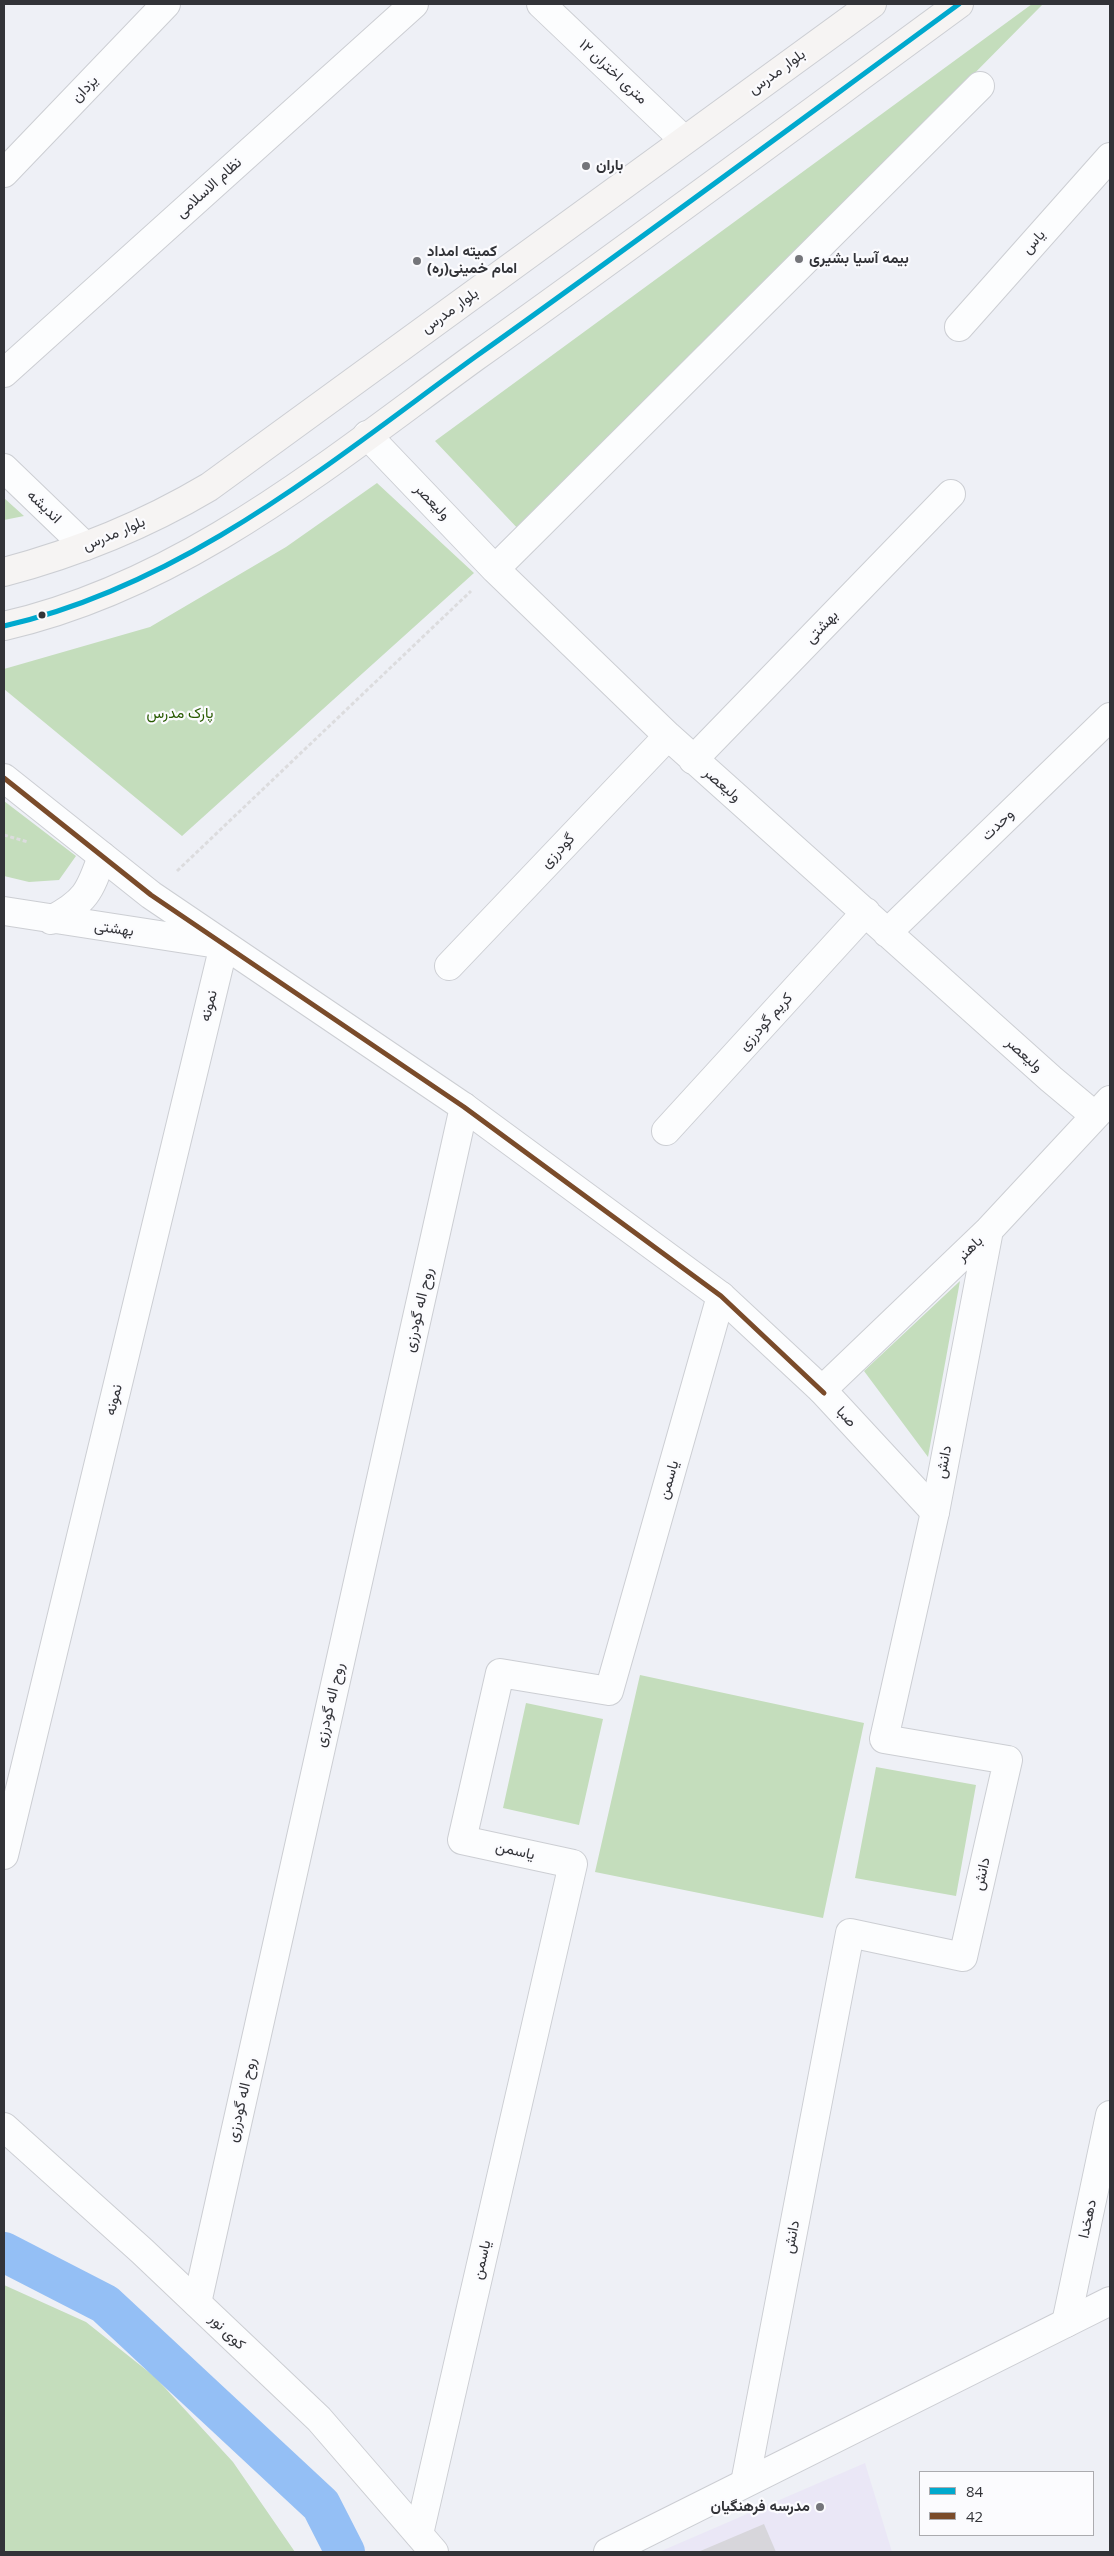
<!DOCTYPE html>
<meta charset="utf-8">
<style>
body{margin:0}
#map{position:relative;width:1114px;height:2556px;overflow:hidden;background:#eef0f6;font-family:"Open Sans",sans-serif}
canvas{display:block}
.frame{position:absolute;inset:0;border:5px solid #323338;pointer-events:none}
.legend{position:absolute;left:919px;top:2471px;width:175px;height:65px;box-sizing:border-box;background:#fbfbfe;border:1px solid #ababaf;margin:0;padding:6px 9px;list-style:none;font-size:15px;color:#323338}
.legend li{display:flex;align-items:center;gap:10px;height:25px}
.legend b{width:25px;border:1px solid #ababaf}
</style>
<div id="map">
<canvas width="1114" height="2556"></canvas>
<div class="frame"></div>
<ul class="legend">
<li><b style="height:6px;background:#00a9ce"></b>84</li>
<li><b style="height:6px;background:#7a4b2a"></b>42</li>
</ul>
</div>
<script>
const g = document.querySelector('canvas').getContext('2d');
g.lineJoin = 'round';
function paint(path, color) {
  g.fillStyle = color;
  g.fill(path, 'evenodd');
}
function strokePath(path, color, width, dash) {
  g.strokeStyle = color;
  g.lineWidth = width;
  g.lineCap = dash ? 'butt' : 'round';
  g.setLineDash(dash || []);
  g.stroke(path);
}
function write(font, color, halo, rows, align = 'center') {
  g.font = font + ' "Open Sans",Vazirmatn,sans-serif';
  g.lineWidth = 4.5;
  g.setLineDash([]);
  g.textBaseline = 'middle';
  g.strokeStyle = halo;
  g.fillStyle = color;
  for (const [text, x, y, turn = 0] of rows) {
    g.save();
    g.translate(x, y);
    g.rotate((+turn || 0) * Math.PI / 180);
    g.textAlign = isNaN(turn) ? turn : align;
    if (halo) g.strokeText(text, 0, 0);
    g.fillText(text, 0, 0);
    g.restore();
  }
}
paint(new Path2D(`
 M 865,2463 L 892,2552 L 659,2552 Z`), '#eae7f6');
paint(new Path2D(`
 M 1032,4 L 1043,4 L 521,532 L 435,441 Z
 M 377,483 L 474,573 L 182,836 L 4,689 L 4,669 L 150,627 L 286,547 Z
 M 4,498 L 24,516 L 4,520 Z
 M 4,801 L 76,856 L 59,880 L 29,882 L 4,876 Z
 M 960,1281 L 928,1457 L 864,1371 Z
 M 640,1675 L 864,1723 L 823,1918 L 595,1872 Z
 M 526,1703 L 603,1719 L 579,1825 L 503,1808 Z
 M 876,1767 L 976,1785 L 956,1896 L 855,1878 Z
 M 4,2285 L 86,2322 L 155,2377 L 233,2462 L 295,2552 L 4,2552 Z`), '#c4ddbc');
strokePath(new Path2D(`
 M 4,2252 L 105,2304 L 321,2505 L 345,2552`), '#94bff5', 40);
paint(new Path2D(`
 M 764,2524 L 776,2552 L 698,2552 Z`), '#d7d6db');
const minor = new Path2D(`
 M 4,173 L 166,4
 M 959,327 L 1110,157
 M 4,373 L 414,4
 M 367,435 L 495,569 L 668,736 L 1051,1079 L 1094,1115
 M 4,468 L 85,546
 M 495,569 L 980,86
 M 693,760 L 951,494
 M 4,911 L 224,945 L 4,1855
 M 51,920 C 85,902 90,892 102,856
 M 887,933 L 1110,717
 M 449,966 L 668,736
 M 666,1131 L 866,912
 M 822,1390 L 989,1230 L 1110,1100
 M 197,2303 L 464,1107
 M 1066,2323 L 1110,2115
 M 745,2483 L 850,1933 L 963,1957 L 1008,1760 L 884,1739 L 935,1512 L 989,1230
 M 419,2534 L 573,1864 L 462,1840 L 500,1673 L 609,1691 L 721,1296`);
const tertiary = new Path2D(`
 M 541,4 L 684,140
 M 4,778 L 151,895 L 464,1107 L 721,1296 L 822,1390 L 935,1512
 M 4,2127 L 142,2251 L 319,2419 L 434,2552
 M 608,2552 L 1110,2301`);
const secondary = new Path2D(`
 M 4,572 C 76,553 145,525 209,487 L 872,4
 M 4,626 C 184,585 329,463 475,357 C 638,241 798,122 959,4`);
strokePath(minor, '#ccced3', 30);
strokePath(tertiary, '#ccced3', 30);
strokePath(secondary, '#ccced3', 30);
strokePath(new Path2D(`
 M 4,835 L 28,842
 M 177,871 L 471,591`), '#dcdcde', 3, [4, 2.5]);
strokePath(minor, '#fcfdfe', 28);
strokePath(tertiary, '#fcfdfe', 28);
strokePath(secondary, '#f6f4f3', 28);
strokePath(new Path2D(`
 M 4,626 C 184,585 329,463 475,357 C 638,241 798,122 959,4`), '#00a9ce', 5);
strokePath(new Path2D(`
 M 4,778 L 151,895 L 464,1107 L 721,1296 L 824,1393`), '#7a4b2a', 5);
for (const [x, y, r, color] of [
 [586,166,5,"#74757a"],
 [799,259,5,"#74757a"],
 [417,261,5,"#74757a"],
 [42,615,4.5,"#323338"],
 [820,2507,5,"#74757a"]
]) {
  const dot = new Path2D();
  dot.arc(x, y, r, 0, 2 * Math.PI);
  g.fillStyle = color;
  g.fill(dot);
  strokePath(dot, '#fbfbfe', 2);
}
write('15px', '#323338', '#fbfbfe', [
 ["۱۲ متری اختران",613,72,43],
 ["بلوار مدرس",777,72,-36],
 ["یزدان",85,89,-46],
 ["نظام الاسلامی",209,188,-42],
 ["یاس",1034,242,-48],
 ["بلوار مدرس",450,311,-36],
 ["ولیعصر",432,502,46],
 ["اندیشه",44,507,44],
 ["بلوار مدرس",114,534,-23],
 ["بهشتی",822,627,-46],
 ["ولیعصر",722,785,41],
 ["وحدت",998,825,-44],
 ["گودرزی",558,851,-46],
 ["بهشتی",114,929,8],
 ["نمونه",209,1006,-76],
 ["کریم گودرزی",766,1022,-48],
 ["ولیعصر",1024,1055,42],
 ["باهنر",970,1249,-44],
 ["روح اله گودرزی",419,1310,-77],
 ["نمونه",114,1400,-76],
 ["صبا",846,1417,47],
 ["دانش",944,1462,-79],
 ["یاسمن",669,1480,-74],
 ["روح اله گودرزی",330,1705,-77],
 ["یاسمن",515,1851,13],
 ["دانش",982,1874,-77],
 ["روح اله گودرزی",242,2100,-77],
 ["دهخدا",1088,2219,-78],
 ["دانش",792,2237,-79],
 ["یاسمن",482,2260,-77],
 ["کوی نور",227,2332,44]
]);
write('bold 15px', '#323338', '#fbfbfe', [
 ["باران",596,166],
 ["کمیته امداد",427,252],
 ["امام خمینی(ره)",427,269],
 ["بیمه آسیا بشیری",809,259],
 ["مدرسه فرهنگیان",810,2507,"right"]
], 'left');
write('15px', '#285a00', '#fbfbfe', [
 ["پارک مدرس",180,714]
]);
</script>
